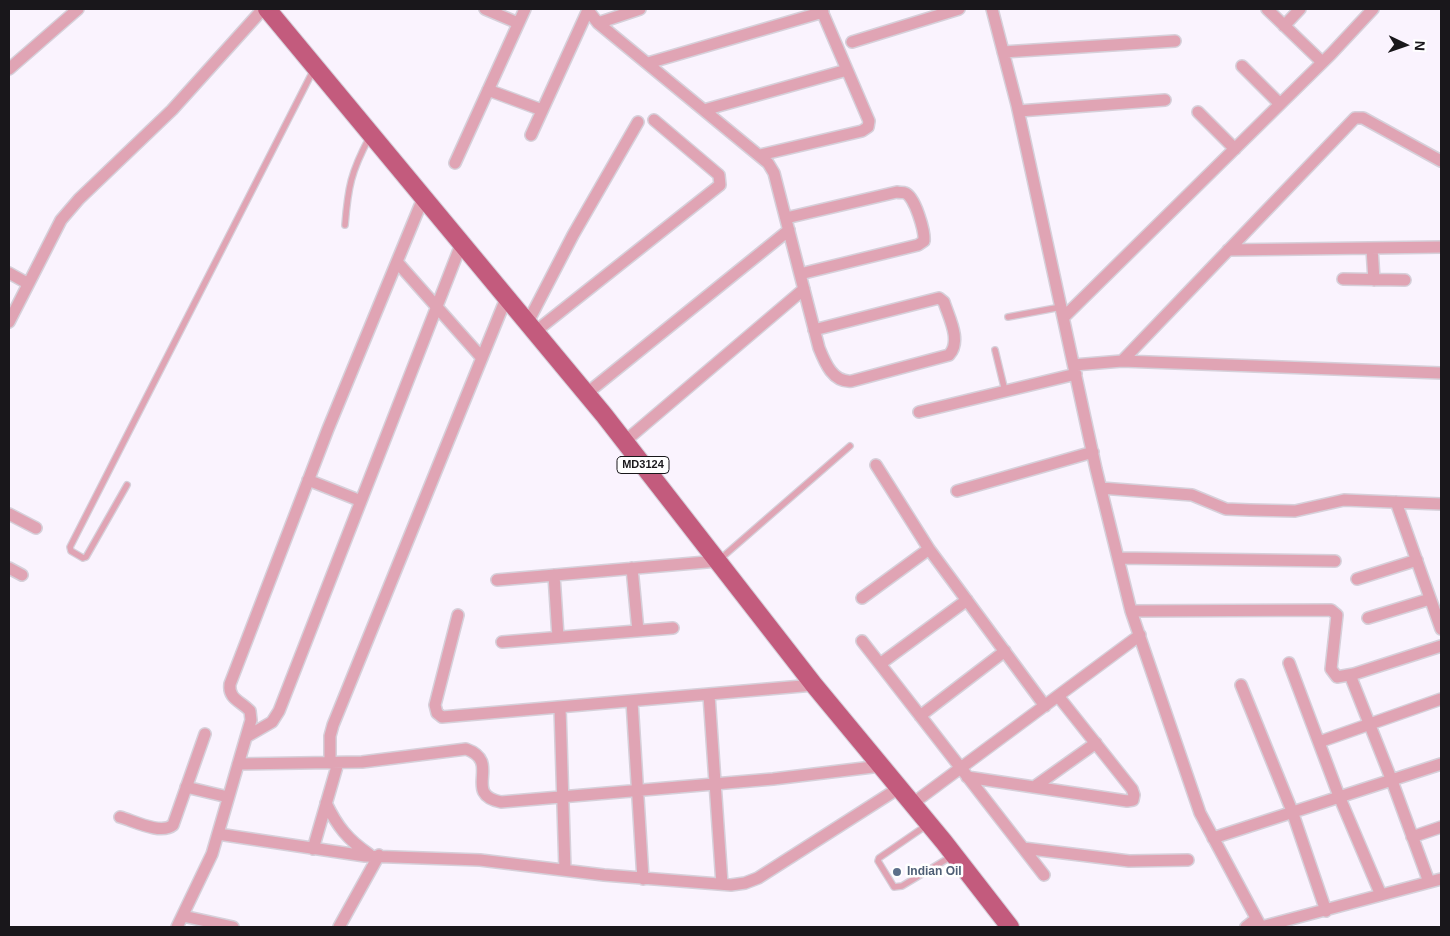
<!DOCTYPE html>
<style>
body{margin:0}
#map{position:relative;width:1450px;height:936px;overflow:hidden;background:#faf3fe;font-family:Helvetica,sans-serif}
canvas{display:block}
.frame{position:absolute;inset:0;border:10px solid #19171b;pointer-events:none}
.north{position:absolute;left:1380px;top:20px;width:50px;height:50px;-webkit-text-stroke:4px #fff;paint-order:stroke;rotate:93deg;font-size:14px;font-weight:700;line-height:20px;text-align:center;color:#19171b}
.north::after{content:'';display:block;margin:auto;width:18px;height:22px;background:#19171b;clip-path:polygon(50% 0,100% 100%,50% 72%,0 100%)}
</style>
<div id="map">
<canvas width="1450" height="936"></canvas>
<div class="frame"></div>
<div class="north">N</div>
</div>
<script>
const g = document.querySelector('canvas').getContext('2d');
g.lineJoin = 'round';
function strokePath(path, color, width, dash) {
  g.strokeStyle = color;
  g.lineWidth = width;
  g.lineCap = dash ? 'butt' : 'round';
  g.setLineDash(dash || []);
  g.stroke(path);
}
function write(font, color, halo, rows, align = 'center') {
  g.font = font + ' Helvetica,sans-serif';
  g.lineWidth = 5;
  g.setLineDash([]);
  g.textBaseline = 'middle';
  g.strokeStyle = halo;
  g.fillStyle = color;
  for (const [text, x, y, turn = 0] of rows) {
    g.save();
    g.translate(x, y);
    g.rotate((+turn || 0) * Math.PI / 180);
    g.textAlign = isNaN(turn) ? turn : align;
    if (halo) g.strokeText(text, 0, 0);
    g.fillText(text, 0, 0);
    g.restore();
  }
}
const lane = new Path2D(`
 M 345,225 C 348,187 351,172 369,138
 M 1008,317 L 1061,307
 M 995,350 L 1005,391
 M 127,485 L 86,557 L 83,558 L 71,551 L 70,547 L 314,69
 M 719,560 L 850,446
 M 927,825 L 879,858 L 878,861 L 894,887 L 902,886 L 952,856`);
const street = new Path2D(`
 M 485,9 L 518,23
 M 587,9 L 598,23 L 768,163 L 774,173 L 819,348 C 825,363 833,383 852,381 L 949,355 C 962,341 949,318 944,302 L 939,298 L 814,330
 M 992,9 L 1017,105 L 1096,469 L 1131,611 L 1200,813 L 1261,927
 M 1267,9 L 1322,62
 M 598,23 L 640,9
 M 1284,26 L 1300,9
 M 852,42 L 959,9
 M 1003,52 L 1175,41
 M 648,63 L 823,12
 M 1242,66 L 1280,104
 M 9,69 L 78,9
 M 488,90 L 542,110
 M 704,110 L 847,70
 M 1019,111 L 1165,100
 M 1198,112 L 1235,149
 M 531,135 L 588,10
 M 760,155 L 862,131 L 868,127 L 869,121 L 821,9
 M 455,163 L 525,9
 M 786,218 L 897,192 C 900,193 903,192 905,193 C 915,196 925,232 924,241 L 918,245 L 800,274
 M 1372,248 L 1374,280
 M 1228,250 L 1441,247
 M 397,262 L 482,358
 M 9,273 L 27,283
 M 1343,279 L 1405,280
 M 1064,317 L 1331,54 L 1373,9
 M 9,322 L 61,220 L 79,199 L 172,110 L 263,9
 M 528,322 L 573,235 L 638,122
 M 536,331 L 720,185 L 719,175 L 654,120
 M 1122,361 L 1355,118 L 1363,118 L 1441,161
 M 1074,365 L 1122,361 L 1441,373
 M 586,394 L 789,230
 M 919,412 L 1076,374
 M 624,442 L 804,289
 M 876,465 L 929,549 L 1045,706
 M 308,480 L 361,501
 M 1101,488 L 1192,495 L 1226,509 L 1250,510 L 1295,511 L 1344,500 L 1441,504
 M 957,491 L 1093,452
 M 1396,502 L 1441,629
 M 9,514 L 36,528
 M 1118,558 L 1335,561
 M 9,568 L 22,575
 M 632,568 L 638,631
 M 554,575 L 558,637
 M 1357,579 L 1417,560
 M 497,580 L 718,561
 M 862,598 L 929,549
 M 1131,611 L 1331,610 L 1337,615 L 1331,669 L 1337,677 L 1354,674 L 1441,646
 M 458,615 L 435,705 L 437,713 L 442,717 L 814,685
 M 1368,618 L 1430,599
 M 862,641 L 1044,875
 M 502,642 L 673,628
 M 1289,663 L 1339,796 L 1381,895
 M 880,664 L 967,600
 M 1350,675 L 1392,781 L 1429,882
 M 1241,685 L 1292,811 L 1326,911
 M 709,695 L 722,884
 M 632,701 L 643,879
 M 560,708 L 565,870
 M 920,716 L 1005,651
 M 246,737 L 272,722 L 279,711 L 462,242
 M 1319,742 L 1441,699
 M 330,763 L 330,736 L 333,725 L 507,296
 M 238,764 L 362,762 L 466,749 C 503,762 461,794 501,802 L 773,779 L 881,766
 M 967,777 L 1127,801 L 1133,800 L 1134,795 L 1132,789 L 1058,696
 M 186,787 L 228,797
 M 1034,787 L 1096,743
 M 326,803 C 337,826 348,840 369,854
 M 912,804 L 1140,635
 M 120,817 C 134,821 161,835 173,825 L 205,734
 M 218,834 L 365,856 L 480,860 L 604,875 L 731,885 L 745,883 L 758,878 L 899,788
 M 1412,837 L 1441,827
 M 1213,838 L 1441,764
 M 1023,848 L 1129,861 L 1188,860
 M 313,849 L 338,763
 M 183,916 L 233,927
 M 177,927 L 212,854 L 251,720 L 250,711 C 241,701 228,699 230,684 L 328,429 L 424,196
 M 339,927 L 379,855
 M 1246,927 L 1256,919
 M 1261,927 L 1441,879`);
const primary = new Path2D(`
 M 267,9 L 604,415 L 814,685 L 944,842 L 1010,927`);
strokePath(lane, '#d6d0da', 8);
strokePath(street, '#d6d0da', 14);
strokePath(primary, '#d6d0da', 20);
strokePath(lane, '#e0a4b4', 5.5);
strokePath(street, '#e0a4b4', 11);
strokePath(primary, '#c35b7d', 18);
for (const [x, y, r, color] of [
 [897,872,5,"#5c6f8a"]
]) {
  const dot = new Path2D();
  dot.arc(x, y, r, 0, 2 * Math.PI);
  g.fillStyle = color;
  g.fill(dot);
  strokePath(dot, '#fff', 2);
}
for (const [x, y, w] of [
 [643,465,52]
]) {
  const box = new Path2D();
  box.roundRect(x - w / 2, y - 8.5, w, 17, 4);
  g.fillStyle = '#fff';
  g.fill(box);
  strokePath(box, '#19171b', 1);
}
write('bold 11px', '#19171b', null, [
 ["MD3124",643,465]
]);
write('bold 12px', '#4e5e75', '#fff', [
 ["Indian Oil",907,872]
], 'left');
</script>
